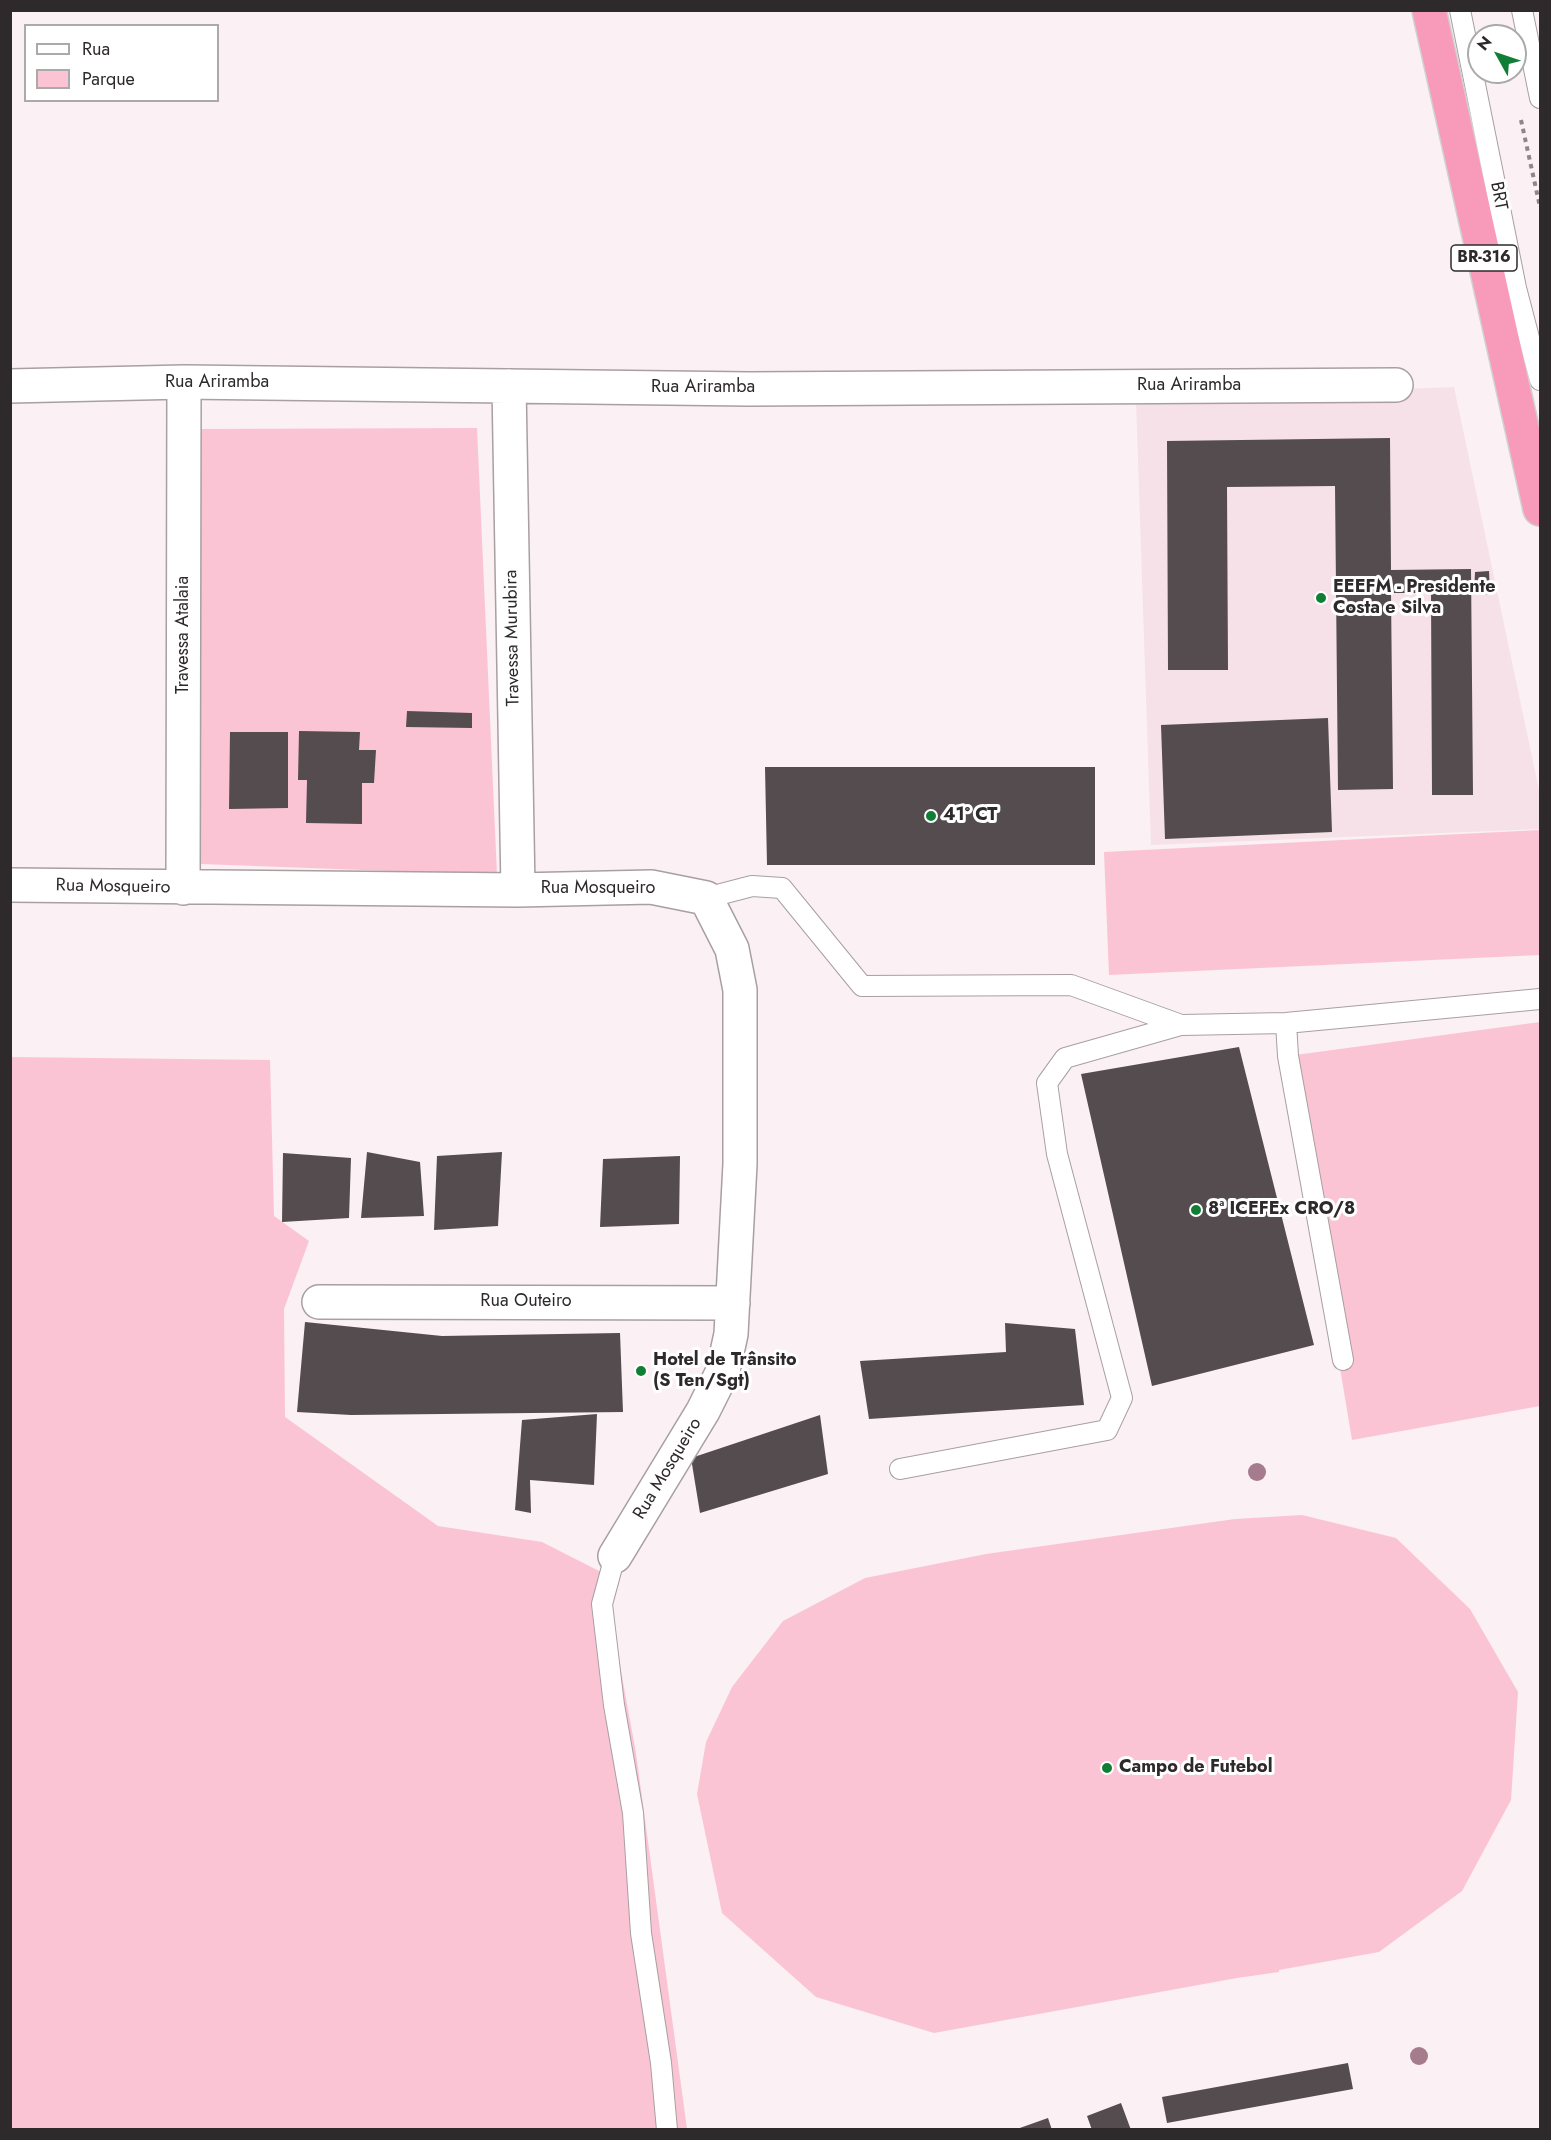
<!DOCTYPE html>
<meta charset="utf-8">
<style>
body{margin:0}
#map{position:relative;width:1551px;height:2140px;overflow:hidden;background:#fbf0f3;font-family:Jost,sans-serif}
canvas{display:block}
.frame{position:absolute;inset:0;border:12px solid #2e2a2b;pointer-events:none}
.legend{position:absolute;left:24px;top:24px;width:195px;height:78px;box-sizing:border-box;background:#fff;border:2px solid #abaaaa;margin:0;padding:8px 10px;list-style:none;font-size:18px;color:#2e2a2b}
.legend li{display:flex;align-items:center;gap:12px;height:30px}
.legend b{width:30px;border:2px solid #abaaaa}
.north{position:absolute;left:1467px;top:24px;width:60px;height:60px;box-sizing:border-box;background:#fff;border:2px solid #abaaaa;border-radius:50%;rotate:310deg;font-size:16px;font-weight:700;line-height:24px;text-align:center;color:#2e2a2b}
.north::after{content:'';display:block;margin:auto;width:21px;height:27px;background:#107f35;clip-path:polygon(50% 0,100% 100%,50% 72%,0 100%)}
</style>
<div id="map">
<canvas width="1551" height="2140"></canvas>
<div class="frame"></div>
<ul class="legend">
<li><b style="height:8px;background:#fff"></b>Rua</li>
<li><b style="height:16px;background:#fbc4d5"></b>Parque</li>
</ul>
<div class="north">N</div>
</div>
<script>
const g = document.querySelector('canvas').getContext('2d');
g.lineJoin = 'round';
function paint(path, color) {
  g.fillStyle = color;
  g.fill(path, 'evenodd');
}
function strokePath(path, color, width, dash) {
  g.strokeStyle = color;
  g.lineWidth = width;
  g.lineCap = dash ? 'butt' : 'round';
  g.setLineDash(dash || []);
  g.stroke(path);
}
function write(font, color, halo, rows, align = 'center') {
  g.font = font + ' Jost,sans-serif';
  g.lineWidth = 6;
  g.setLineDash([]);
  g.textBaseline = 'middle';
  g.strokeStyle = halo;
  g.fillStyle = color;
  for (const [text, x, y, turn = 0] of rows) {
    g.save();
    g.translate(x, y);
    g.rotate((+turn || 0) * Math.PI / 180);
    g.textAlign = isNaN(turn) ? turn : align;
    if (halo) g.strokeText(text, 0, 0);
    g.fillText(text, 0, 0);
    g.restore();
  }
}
paint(new Path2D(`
 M 1454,387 L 1540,795 L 1540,829 L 1151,845 L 1136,400 Z`), '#f5e1e7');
paint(new Path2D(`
 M 477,428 L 497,875 L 201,864 L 198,429 Z
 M 1540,830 L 1540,955 L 1109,975 L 1104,852 Z
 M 1540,1022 L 1540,1406 L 1352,1440 L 1288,1056 Z
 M 11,1057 L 270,1060 L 274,1216 L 309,1241 L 284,1309 L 285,1417 L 438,1526 L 542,1542 L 603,1573 L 636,1753 L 687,2129 L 11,2130 Z
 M 1302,1515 L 1396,1538 L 1470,1609 L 1518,1692 L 1511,1800 L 1462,1891 L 1379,1952 L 1279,1970 L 1279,1972 L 1237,1978 L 934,2033 L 816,1997 L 722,1913 L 697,1794 L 706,1742 L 732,1687 L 783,1621 L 865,1578 L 986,1554 L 1235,1519 Z`), '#fbc4d5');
paint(new Path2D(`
 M 1390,438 L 1391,570 L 1471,569 L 1473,795 L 1432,795 L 1431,593 L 1391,593 L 1393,789 L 1338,790 L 1335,486 L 1227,487 L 1228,670 L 1168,670 L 1167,441 Z
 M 1489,571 L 1490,594 L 1474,595 L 1475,572 Z
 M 407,711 L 472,713 L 472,728 L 406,727 Z
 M 1328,718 L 1332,832 L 1165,839 L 1161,725 Z
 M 299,731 L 360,732 L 359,750 L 376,750 L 374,783 L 362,783 L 362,824 L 306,823 L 307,780 L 298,780 Z
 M 230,732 L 288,732 L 288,808 L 229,809 Z
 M 765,767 L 1095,767 L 1095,865 L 767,865 Z
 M 1239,1047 L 1314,1345 L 1152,1386 L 1081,1074 Z
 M 367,1152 L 420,1162 L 424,1216 L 361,1218 Z
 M 502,1152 L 498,1226 L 434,1230 L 437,1156 Z
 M 283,1153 L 351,1158 L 349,1218 L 282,1222 Z
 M 680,1156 L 679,1224 L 600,1227 L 603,1159 Z
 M 305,1322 L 442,1336 L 620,1333 L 623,1412 L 351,1415 L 297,1412 Z
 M 1005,1323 L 1075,1329 L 1084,1405 L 869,1419 L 860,1361 L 1006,1352 Z
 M 597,1414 L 594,1485 L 530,1480 L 531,1513 L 515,1510 L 522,1420 Z
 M 820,1415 L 828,1474 L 700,1513 L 691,1458 Z
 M 1348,2063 L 1353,2089 L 1167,2123 L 1162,2097 Z
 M 1121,2103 L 1131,2130 L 1092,2130 L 1087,2116 Z
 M 1048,2118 L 1052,2130 L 1017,2130 L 1017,2129 Z`), '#544c4e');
const lane = new Path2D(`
 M 1460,10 L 1516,288 L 1540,380
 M 1522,10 L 1540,98
 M 706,898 L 752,886 L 782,888 L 862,986 L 1071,985 L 1181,1025 L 1286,1023 L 1540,999
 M 1286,1023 L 1288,1056 L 1343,1360
 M 900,1469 L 1107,1430 L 1122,1398 L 1057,1154 L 1047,1083 L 1065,1058 L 1181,1025
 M 615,1556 L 602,1604 L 614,1705 L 633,1813 L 641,1933 L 661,2063 L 667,2130`);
const street = new Path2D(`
 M 10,386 L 184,382 L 749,389 L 1396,385
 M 509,386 L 518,890
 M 10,885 L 518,890 L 651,887 L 706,898 L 732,949 L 740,990 L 740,1164 L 731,1334 L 723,1371 L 703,1411 L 615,1556
 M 183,888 L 184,382
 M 319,1302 L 733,1303`);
const highway = new Path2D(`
 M 1429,10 L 1540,509`);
strokePath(lane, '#a89fa1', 22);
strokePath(street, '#a89fa1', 36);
strokePath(highway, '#d1d0d0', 36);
strokePath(new Path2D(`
 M 1521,120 L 1540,207`), '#8e8789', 4, [4.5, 4.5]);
strokePath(lane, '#fff', 20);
strokePath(street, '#fff', 33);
strokePath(highway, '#f89aba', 33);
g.fillStyle = '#a57c8c';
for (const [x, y] of [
 [1257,1472],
 [1419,2056]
]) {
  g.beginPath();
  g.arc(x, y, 9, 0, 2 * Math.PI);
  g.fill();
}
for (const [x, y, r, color] of [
 [1321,598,6,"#107f35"],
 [931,816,6,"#107f35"],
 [1196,1210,6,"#107f35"],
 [641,1371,6,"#107f35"],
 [1107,1768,6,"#107f35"]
]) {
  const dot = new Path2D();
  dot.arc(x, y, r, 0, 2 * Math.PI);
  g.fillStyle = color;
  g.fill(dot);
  strokePath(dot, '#fff', 2);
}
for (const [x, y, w] of [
 [1484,258,66]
]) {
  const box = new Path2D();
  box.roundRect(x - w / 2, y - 13, w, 26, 4.5);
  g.fillStyle = '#fff';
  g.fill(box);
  strokePath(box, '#2e2a2b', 1.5);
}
write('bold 16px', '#2e2a2b', null, [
 ["BR-316",1484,258]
]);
write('18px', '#2e2a2b', '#fff', [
 ["BRT",1498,196,79],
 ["Rua Ariramba",217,383],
 ["Rua Ariramba",1189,386],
 ["Rua Ariramba",703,388],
 ["Travessa Atalaia",184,635,-90],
 ["Travessa Murubira",513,638,-91],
 ["Rua Mosqueiro",113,887,1],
 ["Rua Mosqueiro",598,889],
 ["Rua Outeiro",526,1302],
 ["Rua Mosqueiro",668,1469,-59]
]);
write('bold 18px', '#2e2a2b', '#fff', [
 ["EEEFM - Presidente",1333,588],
 ["Costa e Silva",1333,609],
 ["41º CT",943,816],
 ["8ª ICEFEx CRO/8",1208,1210],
 ["Hotel de Trânsito",653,1361],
 ["(S Ten/Sgt)",653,1382],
 ["Campo de Futebol",1119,1768]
], 'left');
</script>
